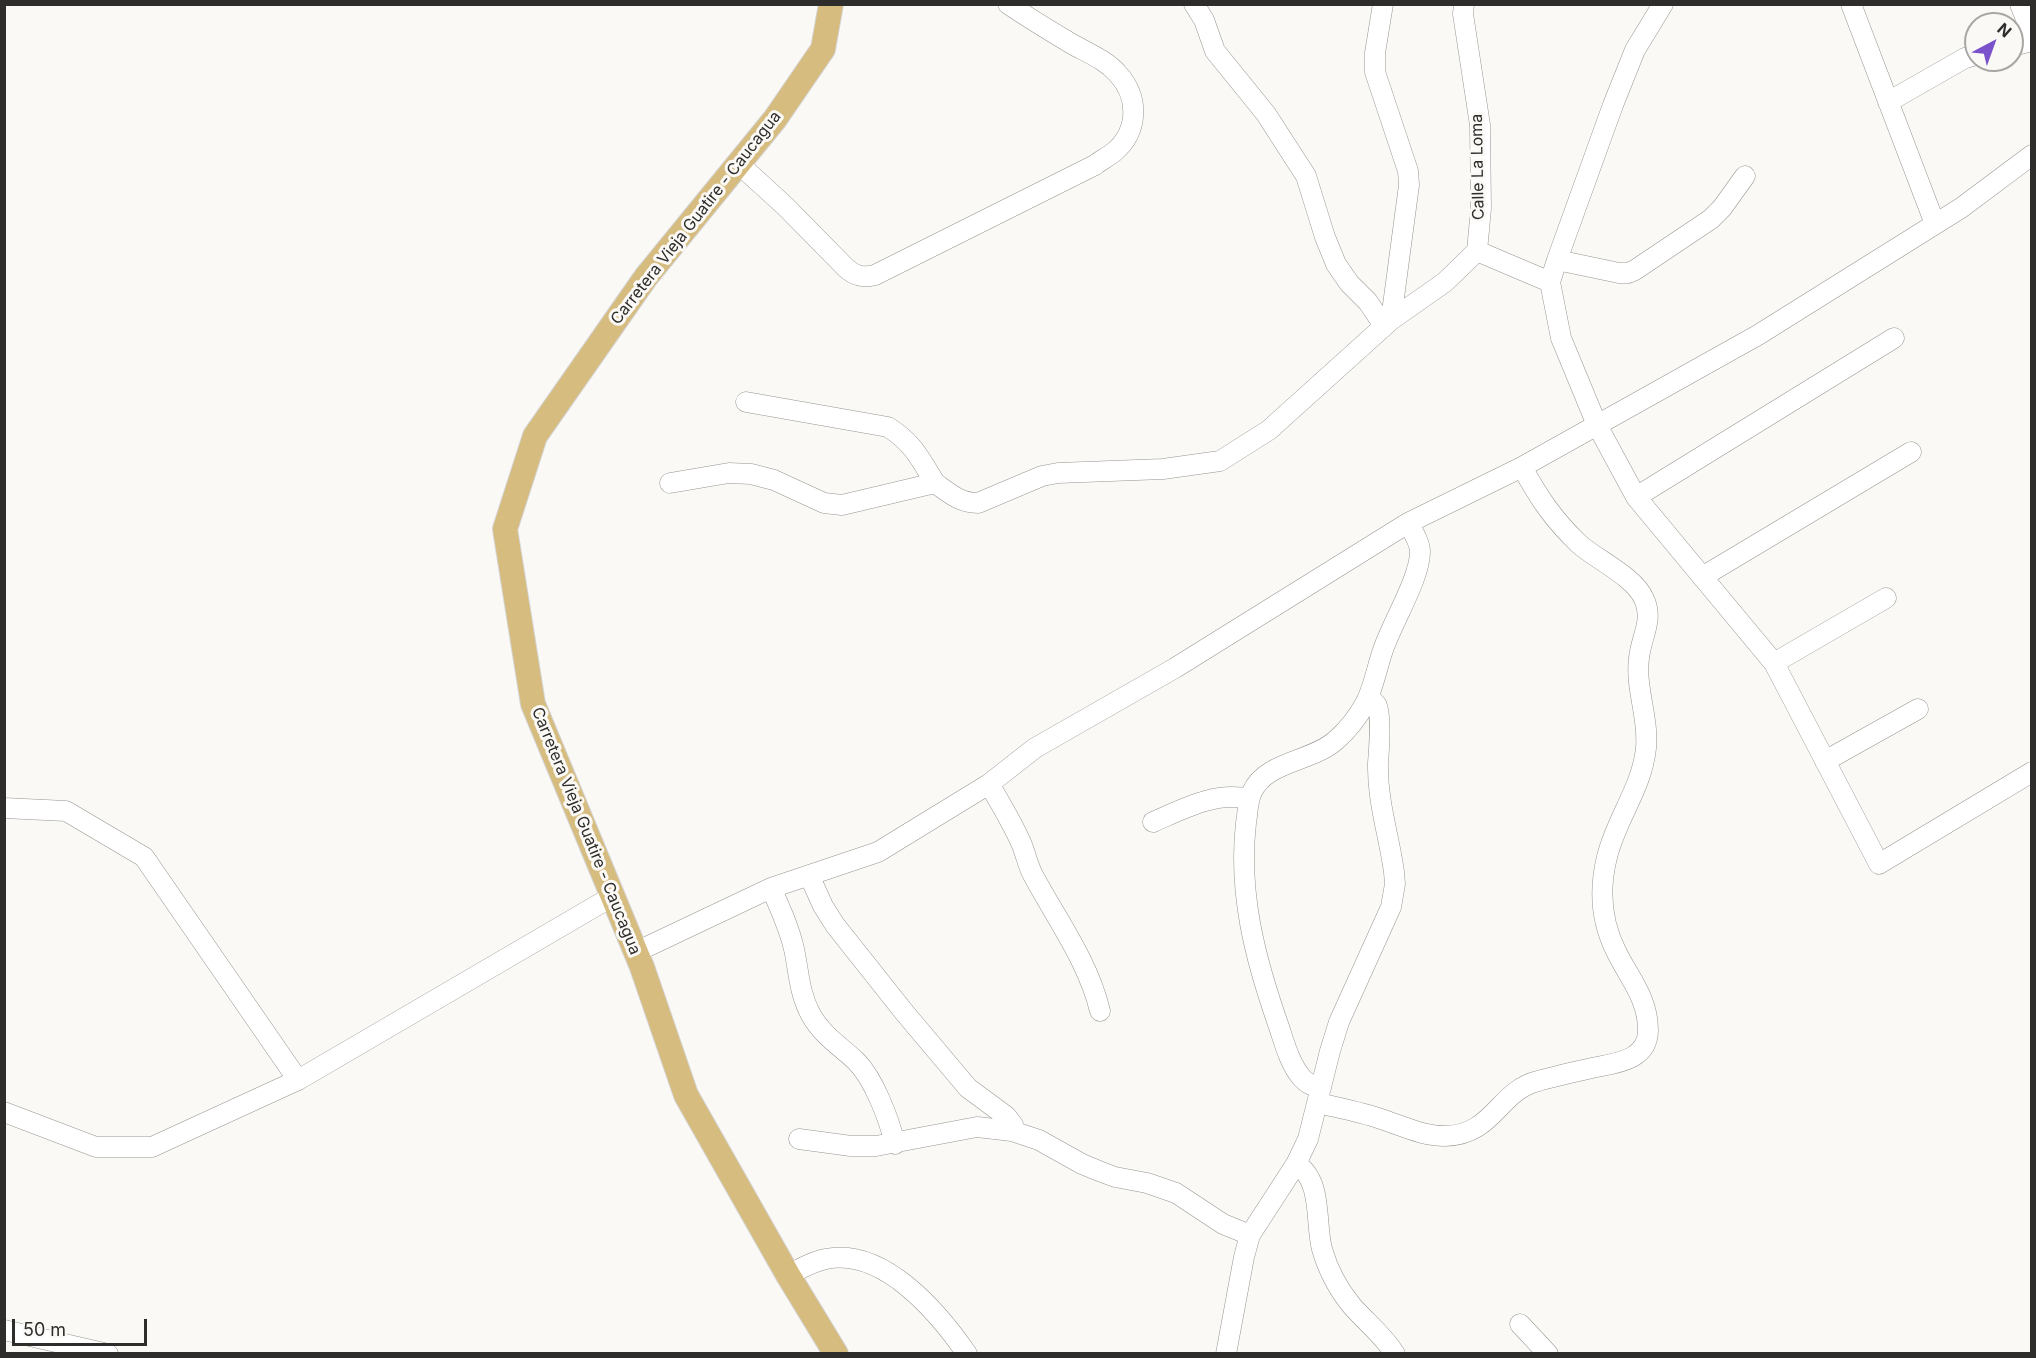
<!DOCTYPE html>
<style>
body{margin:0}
#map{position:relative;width:2036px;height:1358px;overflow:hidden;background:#fbf9f6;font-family:Inter,sans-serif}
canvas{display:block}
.frame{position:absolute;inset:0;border:6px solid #2e2d2c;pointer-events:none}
.north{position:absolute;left:1964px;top:12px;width:60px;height:60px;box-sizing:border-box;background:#fbf9f6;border:2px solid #a9a7a5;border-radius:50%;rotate:41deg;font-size:16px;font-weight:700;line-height:24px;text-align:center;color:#2e2d2c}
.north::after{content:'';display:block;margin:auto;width:21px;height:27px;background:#7a53cc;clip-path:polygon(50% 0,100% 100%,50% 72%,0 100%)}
.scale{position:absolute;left:12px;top:1319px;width:135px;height:27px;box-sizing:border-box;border:3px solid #2e2d2c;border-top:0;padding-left:8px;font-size:18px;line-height:21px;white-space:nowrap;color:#2e2d2c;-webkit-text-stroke:4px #fbf9f6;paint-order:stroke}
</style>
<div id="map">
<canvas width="2036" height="1358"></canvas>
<div class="frame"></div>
<div class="north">N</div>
<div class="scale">50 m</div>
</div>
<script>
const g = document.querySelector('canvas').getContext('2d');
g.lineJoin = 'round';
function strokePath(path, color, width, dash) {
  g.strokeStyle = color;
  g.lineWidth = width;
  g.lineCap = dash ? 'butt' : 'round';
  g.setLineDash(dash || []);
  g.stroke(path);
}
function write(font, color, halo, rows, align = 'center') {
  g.font = font + ' Inter,sans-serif';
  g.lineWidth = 6;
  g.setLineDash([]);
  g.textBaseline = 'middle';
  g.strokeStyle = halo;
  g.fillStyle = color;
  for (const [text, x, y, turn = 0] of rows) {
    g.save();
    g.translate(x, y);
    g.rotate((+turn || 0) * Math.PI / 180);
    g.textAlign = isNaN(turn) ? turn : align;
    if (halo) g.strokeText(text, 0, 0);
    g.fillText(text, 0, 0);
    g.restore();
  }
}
const minor = new Path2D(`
 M 1194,4 L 1204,20 L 1215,51 L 1266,114 L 1306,176 L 1325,237 L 1336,264 L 1349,283 L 1368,302 L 1384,326
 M 1383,4 L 1375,53 L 1375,72 L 1408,171 L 1409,185 L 1391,320
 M 1464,4 L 1463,14 L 1480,125 L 1481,208 L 1477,251 L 1550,282
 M 1663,4 L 1635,50 L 1613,105 L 1557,260 L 1550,282 L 1561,338 L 1597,425 L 1636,497 L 1774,663 L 1879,864 L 2032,772
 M 1851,4 L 1935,224
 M 2020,4 L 2032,34
 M 2012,46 L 2032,41
 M 1888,102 L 1965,58 L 1976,55
 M 739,164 L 785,206 L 846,268 C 855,276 863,278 875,275 L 1095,165 C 1101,160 1108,157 1114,152 C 1139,131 1139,97 1118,74 C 1106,60 1088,53 1072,44 C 1050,31 1029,18 1008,4
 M 1557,260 L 1619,273 L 1628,273 L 1635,270 L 1711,219 L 1722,208 L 1745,176
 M 746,402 L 888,427 C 913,443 920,458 935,483
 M 670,483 L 729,473 L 751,474 L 774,480 L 824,503 L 842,505 L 935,483 C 949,493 960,503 978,503 L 1042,476 L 1058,473 L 1163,469 L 1220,461 L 1269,430 L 1391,320 L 1445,282 L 1477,251
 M 1636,497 L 1894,338
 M 1702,577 L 1911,452
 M 1774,663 L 1886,598
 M 1825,761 L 1918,709
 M 989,784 C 1001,804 1013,824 1022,845 C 1026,855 1028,866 1033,875 C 1057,920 1088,961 1100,1011
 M 4,808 L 66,811 L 144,857 L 298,1080
 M 1153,822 C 1183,809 1216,791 1249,799
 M 809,875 L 823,906 L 835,925 L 904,1012 L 968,1088 L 1006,1116 L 1013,1125 L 1012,1131
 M 771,888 C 780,908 789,927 794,949 C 799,972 799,993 811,1015 C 822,1035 840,1046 856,1061 C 874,1079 889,1119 895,1144
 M 636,952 L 771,888 L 878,852 L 989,784 L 1035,748 L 1175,668 L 1408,523 L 1522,467 L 1758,335 L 1961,208 L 2032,155
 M 1321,1088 C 1313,1086 1307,1084 1302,1078 C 1289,1063 1284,1041 1278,1024 C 1255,958 1238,893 1246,823 C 1248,813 1247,802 1252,792 C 1266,761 1311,762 1335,741 C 1348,730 1358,717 1366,702 C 1374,686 1377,667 1383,650 C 1392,623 1420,578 1420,552 C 1420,542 1413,532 1408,523
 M 1318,1103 C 1339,1108 1361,1112 1381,1119 C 1403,1126 1422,1136 1445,1136 C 1494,1135 1498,1091 1538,1081 C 1556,1076 1574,1072 1592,1068 C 1615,1063 1648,1061 1648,1030 C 1648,998 1629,978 1616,951 C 1601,921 1599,889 1607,857 C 1616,819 1642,788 1646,748 C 1649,718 1635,688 1639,658 C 1641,637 1654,620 1644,599 C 1635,577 1597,560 1579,544 C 1553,519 1539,498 1522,467
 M 4,1112 L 96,1147 L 152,1147 L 298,1080 L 613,896
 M 799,1139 L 851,1146 L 876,1146 L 977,1127 L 1012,1131 L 1039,1140 L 1082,1164 L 1099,1171 L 1115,1177 L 1147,1183 L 1176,1193 L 1223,1224 L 1250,1235
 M 1296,1164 C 1323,1180 1315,1223 1322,1249 C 1328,1270 1338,1289 1352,1306 C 1366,1322 1383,1335 1395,1354
 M 788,1275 C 800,1269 813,1261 826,1259 C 883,1247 938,1312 967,1354
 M 1520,1324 L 1548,1354
 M 4,1330 L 108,1354
 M 1226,1354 L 1244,1257 L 1250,1235 L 1296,1164 L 1308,1139 L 1330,1051 L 1339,1022 L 1391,907 L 1395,884 L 1394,872 C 1389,835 1377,801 1378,763 C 1379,751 1382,713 1376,704 C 1374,701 1371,700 1368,698`);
const major = new Path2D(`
 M 831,4 L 823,49 L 775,119 L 646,277 L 535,436 L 505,529 L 533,704 L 642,967 L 686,1095 L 788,1275 L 836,1354`);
strokePath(minor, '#969591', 21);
strokePath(major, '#d5d5d5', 26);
strokePath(minor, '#fff', 20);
strokePath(major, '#d6bc7f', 24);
write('16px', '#2e2d2c', '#fbf9f6', [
 ["Calle La Loma",1478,167,-91],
 ["Carretera Vieja Guatire - Caucagua",696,218,-52],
 ["Carretera Vieja Guatire - Caucagua",586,831,68]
]);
</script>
